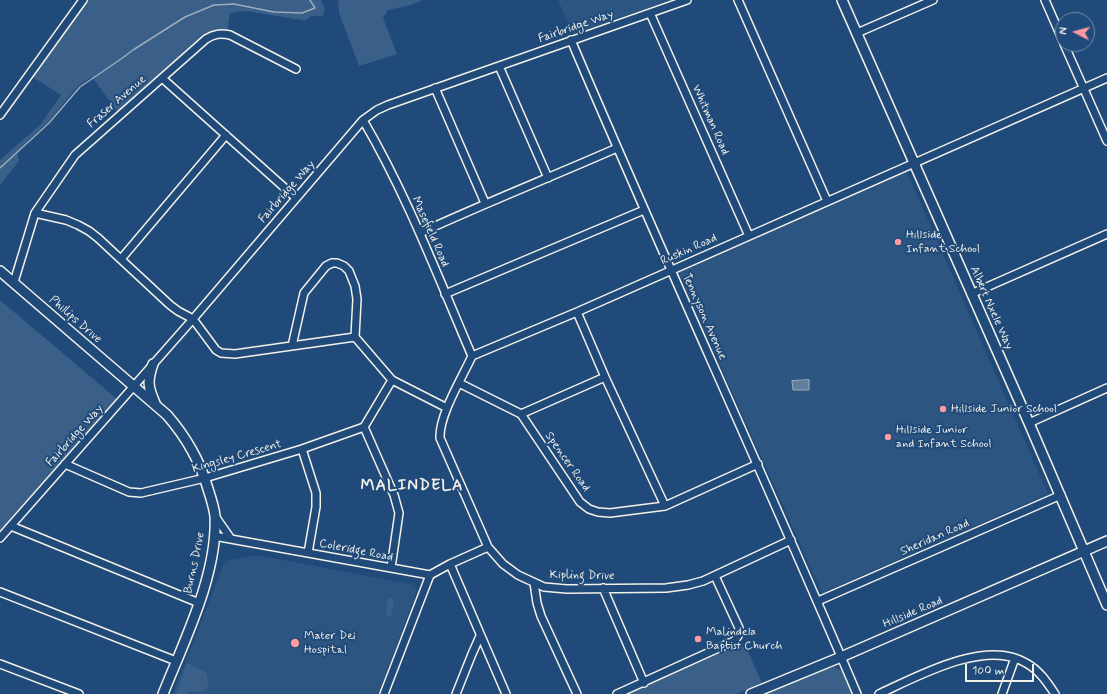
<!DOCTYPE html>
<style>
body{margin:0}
#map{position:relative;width:1107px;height:694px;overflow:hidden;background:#1f4a7a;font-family:Mynerve,sans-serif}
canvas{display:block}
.north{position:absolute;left:1055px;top:12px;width:40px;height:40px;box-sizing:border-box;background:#1f4a7a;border:1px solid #748da6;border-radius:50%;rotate:276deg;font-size:11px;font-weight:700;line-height:16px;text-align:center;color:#f4f1e8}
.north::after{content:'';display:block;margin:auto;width:14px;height:18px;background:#ff9aa2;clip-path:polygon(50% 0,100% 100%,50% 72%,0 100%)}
.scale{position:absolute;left:965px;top:664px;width:69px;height:18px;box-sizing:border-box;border:2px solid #f4f1e8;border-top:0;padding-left:5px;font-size:12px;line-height:14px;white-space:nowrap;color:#f4f1e8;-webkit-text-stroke:3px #1f4a7a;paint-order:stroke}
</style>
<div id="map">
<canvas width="1107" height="694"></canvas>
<div class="north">N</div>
<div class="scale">100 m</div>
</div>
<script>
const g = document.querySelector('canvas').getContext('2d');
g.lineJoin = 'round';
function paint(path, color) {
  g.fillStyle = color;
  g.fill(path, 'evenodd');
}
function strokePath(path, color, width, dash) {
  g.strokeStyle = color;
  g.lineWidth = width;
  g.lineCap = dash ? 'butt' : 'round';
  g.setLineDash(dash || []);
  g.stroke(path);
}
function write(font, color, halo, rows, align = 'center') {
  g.font = font + ' Mynerve,sans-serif';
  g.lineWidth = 4;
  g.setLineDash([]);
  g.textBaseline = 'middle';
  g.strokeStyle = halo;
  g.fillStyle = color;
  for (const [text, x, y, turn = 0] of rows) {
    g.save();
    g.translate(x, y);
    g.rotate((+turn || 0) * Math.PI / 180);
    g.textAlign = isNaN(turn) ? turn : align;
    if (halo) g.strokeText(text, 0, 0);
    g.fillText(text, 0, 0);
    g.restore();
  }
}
paint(new Path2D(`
 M 558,0 L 670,0 L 573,34 Z
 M 907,172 L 1048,494 L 822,593 L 678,271 Z
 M 256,555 L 415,585 L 417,590 L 378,694 L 173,694 L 225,561 Z`), '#2d5581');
paint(new Path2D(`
 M 86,0 L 321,0 L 325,10 L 322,16 L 311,16 L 306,20 L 301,20 L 247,11 L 230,13 L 227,33 L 214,33 L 119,114 L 92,77 L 78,86 L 48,122 L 17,151 L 19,161 L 0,185 L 0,160 L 40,125 L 61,95 L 31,76 Z
 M 338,0 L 423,0 L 411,5 L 388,10 L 383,18 L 397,54 L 359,66 L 339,13 Z
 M 0,300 L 117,399 L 0,532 Z
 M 391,597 L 394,601 L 391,618 L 389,615 L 386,616 L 387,600 Z
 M 740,644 L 746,647 L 762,683 L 736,694 L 627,694 Z
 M 187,663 L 206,672 L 209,684 L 204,691 L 188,692 L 188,694 L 176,694 Z
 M 835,667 L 842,671 L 852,694 L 766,694 L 823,670 Z`), '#3a5f88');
const water = new Path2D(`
 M 809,380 L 809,390 L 793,390 L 792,381 Z`);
paint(water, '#627e9d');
strokePath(water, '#9cacbb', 1);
strokePath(new Path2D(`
 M 0,168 L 49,123 L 80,87 L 121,59 L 133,50 L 185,17 L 214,5 L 234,4 L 274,12 L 302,13 L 315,8 L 310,0`), '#9cacbb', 1.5);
const minor = new Path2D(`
 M 738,0 L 827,201
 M 1045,0 L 1063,41
 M 650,13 L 749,236
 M 857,33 L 933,0
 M 571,40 C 664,259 764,475 857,694
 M 1064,44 L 1107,141
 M 499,66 L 548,178
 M 162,78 L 296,198
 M 435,88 L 485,203
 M 0,115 L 83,0
 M 363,120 C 407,195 438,277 472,356
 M 35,213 L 66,220 L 78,225 L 89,231 L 98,238 L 170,305 L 178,311 L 193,319 L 216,350 L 221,353 L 235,354 L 355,337 L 392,380 L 447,408
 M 420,233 C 485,203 551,177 617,148
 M 121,259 L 226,135
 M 14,282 L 35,213 L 75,155 L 206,39 C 214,34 220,33 230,35 L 296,69
 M 445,294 L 644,210
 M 971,294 L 1107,234
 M 577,312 L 605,377 L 665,506
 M 292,346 L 304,293 L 326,266 L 332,263 L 337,263 L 344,266 L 349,271 L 355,286 L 357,299 L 355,337
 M 472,356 L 577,312 L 1107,78
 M 472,356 C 462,378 439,415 440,438 L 488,547 L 503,564 L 518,575 L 544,587 L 567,589 L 666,588 L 688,585 L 703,581 L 791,540
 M 459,383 L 521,414 L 580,502 L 589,509 L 598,512 L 610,513 L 665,506 L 758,464
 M 521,414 L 605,377
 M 1029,423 L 1107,388
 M 364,427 L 394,495 L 399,513 L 391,568
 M 302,449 L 316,493 L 316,507 L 308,553
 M 65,464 L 129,492 L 141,493 L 205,478 L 302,449 L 364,427 L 392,380
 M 215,516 L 231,539
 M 11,526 L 199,603
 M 214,536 L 430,575 L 450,564 L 488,547
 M 0,538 L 193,319 L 363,120 L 377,110 L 388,105 L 687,0
 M 450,564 L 506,694
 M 534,583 L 537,603 L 541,616 L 577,694
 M 603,588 L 644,683
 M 0,592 L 176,661
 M 818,601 L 1061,495
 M 0,664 L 79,694
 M 384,694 L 430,575
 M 456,694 L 472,654 L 480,636
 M 617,694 L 734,641 L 738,636 L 739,628 L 715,576
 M 879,694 C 916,677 986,638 1026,663 C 1039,670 1047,682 1055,694
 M 1002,694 L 1015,658`);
const major = new Path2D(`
 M 842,0 L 1029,423 L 1107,605
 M 0,271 L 167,415 C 187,438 200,461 208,489 C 211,498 214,507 215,516 C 218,574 184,641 163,694
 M 153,364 C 147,381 148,387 155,403
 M 751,694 L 841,657 L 1107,541`);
strokePath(minor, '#f4f1e8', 10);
strokePath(major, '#f4f1e8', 12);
strokePath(minor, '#1f4a7a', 7);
strokePath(major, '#1f4a7a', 9);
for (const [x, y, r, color] of [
 [898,242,4,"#ff9aa2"],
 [943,409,4,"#ff9aa2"],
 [888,437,4,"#ff9aa2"],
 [698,639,4,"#ff9aa2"],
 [295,643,5,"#ff9aa2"]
]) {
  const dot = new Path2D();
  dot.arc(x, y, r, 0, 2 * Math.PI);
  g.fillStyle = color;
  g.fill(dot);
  strokePath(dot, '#1f4a7a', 1.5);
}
write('12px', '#f4f1e8', '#1f4a7a', [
 ["Fairbridge Way",576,27,-19],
 ["Fraser Avenue",117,102,-41],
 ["Whitman Road",710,120,66],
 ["Fairbridge Way",287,192,-49],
 ["Masefield Road",430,232,66],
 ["Ruskin Road",689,250,-24],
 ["Albert Nxele Way",991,308,66],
 ["Tennyson Avenue",704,317,66],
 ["Phillips Drive",75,320,41],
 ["Fairbridge Way",75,436,-48],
 ["Kingsley Crescent",237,457,-16],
 ["Spencer Road",567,462,55],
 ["Sheridan Road",935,538,-24],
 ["Coleridge Road",356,551,11],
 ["Burns Drive",195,563,-78],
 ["Kipling Drive",582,576,1],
 ["Hillside Road",913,613,-23]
]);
write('12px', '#f4f1e8', '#1f4a7a', [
 ["Hillside",906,235],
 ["Infant School",906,249],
 ["Hillside Junior School",951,409],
 ["Hillside Junior",896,430],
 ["and Infant School",896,444],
 ["Malindela",706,632],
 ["Baptist Church",706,646],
 ["Mater Dei",304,636],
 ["Hospital",304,650]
], 'left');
g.letterSpacing = '1px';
write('bold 16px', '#f4f1e8', '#1f4a7a', [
 ["MALINDELA",412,487]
]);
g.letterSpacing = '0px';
</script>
